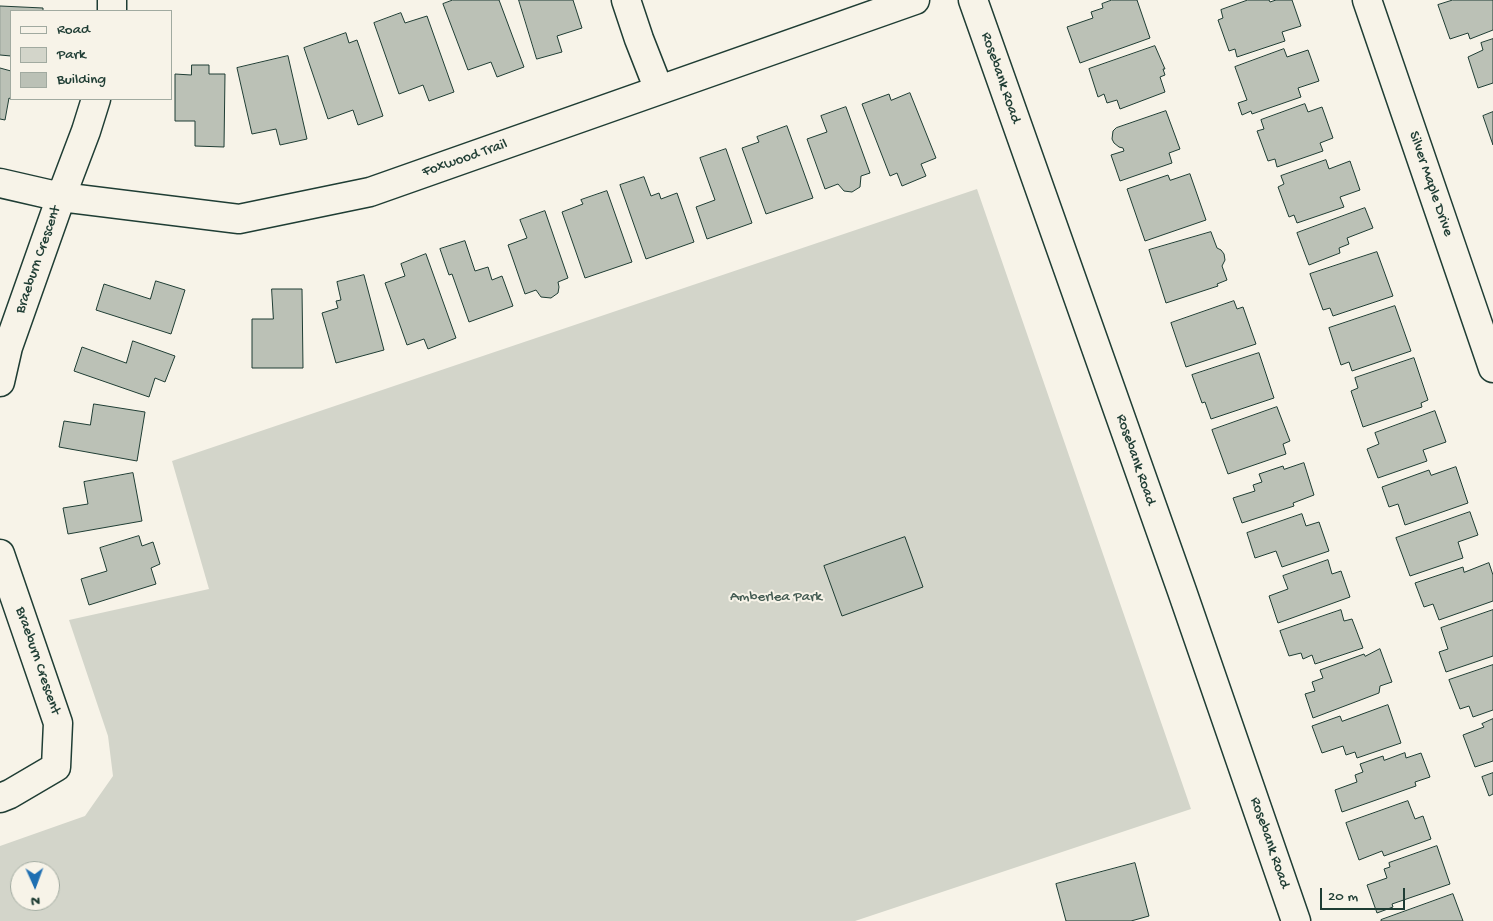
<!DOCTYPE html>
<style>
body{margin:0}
#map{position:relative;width:1493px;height:921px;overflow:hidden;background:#f7f3e8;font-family:"Gochi Hand",sans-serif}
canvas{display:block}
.legend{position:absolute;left:10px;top:10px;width:162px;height:90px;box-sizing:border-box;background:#f7f3e8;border:1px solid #a1aaa0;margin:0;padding:6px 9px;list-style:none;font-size:15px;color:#1f3d34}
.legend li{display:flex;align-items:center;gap:10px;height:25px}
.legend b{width:25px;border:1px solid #a1aaa0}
.north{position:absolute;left:10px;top:861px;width:50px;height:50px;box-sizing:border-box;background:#f7f3e8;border:1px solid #a1aaa0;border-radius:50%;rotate:178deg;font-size:14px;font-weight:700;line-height:20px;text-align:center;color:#1f3d34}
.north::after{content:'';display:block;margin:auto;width:18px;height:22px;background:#1f6fb2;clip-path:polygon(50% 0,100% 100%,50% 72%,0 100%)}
.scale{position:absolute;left:1320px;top:888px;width:85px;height:22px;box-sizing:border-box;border:2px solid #1f3d34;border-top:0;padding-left:6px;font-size:15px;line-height:18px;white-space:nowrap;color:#1f3d34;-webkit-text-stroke:4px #f7f3e8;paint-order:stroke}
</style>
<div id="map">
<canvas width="1493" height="921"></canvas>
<ul class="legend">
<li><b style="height:6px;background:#f7f3e8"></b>Road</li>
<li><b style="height:14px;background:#d3d5ca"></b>Park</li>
<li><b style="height:14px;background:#bbc1b6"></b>Building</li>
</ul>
<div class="north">N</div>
<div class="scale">20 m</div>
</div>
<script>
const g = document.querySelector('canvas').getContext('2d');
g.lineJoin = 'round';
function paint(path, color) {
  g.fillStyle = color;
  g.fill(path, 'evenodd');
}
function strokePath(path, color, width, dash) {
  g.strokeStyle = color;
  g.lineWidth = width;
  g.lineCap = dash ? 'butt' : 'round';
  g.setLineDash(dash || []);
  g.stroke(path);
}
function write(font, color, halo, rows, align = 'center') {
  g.font = font + ' "Gochi Hand",sans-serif';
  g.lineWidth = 4;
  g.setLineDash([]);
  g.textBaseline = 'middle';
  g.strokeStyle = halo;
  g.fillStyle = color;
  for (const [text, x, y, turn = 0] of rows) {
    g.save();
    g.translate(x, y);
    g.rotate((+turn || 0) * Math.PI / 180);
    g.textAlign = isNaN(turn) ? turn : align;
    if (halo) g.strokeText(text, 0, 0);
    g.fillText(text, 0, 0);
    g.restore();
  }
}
paint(new Path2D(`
 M 977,189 L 1191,809 L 855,921 L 0,921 L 0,846 L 85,816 L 113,776 L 108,736 L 69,620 L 209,589 L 172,461 ZM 20,871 L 50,871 L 50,901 L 20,901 Z`), '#d3d5ca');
const building = new Path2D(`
 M 453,0 L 499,0 L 524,67 L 497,77 L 491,62 L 468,70 L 443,4 Z
 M 519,0 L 573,0 L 582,28 L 557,36 L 562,52 L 537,59 Z
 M 1112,0 L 1137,0 L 1150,38 L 1080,63 L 1067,27 L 1093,18 L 1091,12 L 1103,8 L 1102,4 Z
 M 1248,0 L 1269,0 L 1270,2 L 1276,0 L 1292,0 L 1301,26 L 1282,32 L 1285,41 L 1237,57 L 1235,49 L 1229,51 L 1218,20 L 1223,18 L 1221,10 Z
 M 1453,0 L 1493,0 L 1493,30 L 1470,39 L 1468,33 L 1450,39 L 1438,5 Z
 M 0,6 L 43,8 L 43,11 L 11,11 L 11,56 L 0,55 Z
 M 401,13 L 405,23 L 427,16 L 454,92 L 429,101 L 423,85 L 399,94 L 374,23 Z
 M 346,33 L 349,43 L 357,40 L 383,116 L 358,125 L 353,110 L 328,119 L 304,48 Z
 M 1493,39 L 1493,83 L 1478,88 L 1468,57 L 1483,50 L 1481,43 Z
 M 1155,46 L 1165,69 L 1163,69 L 1165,75 L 1160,77 L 1165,92 L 1120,109 L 1117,100 L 1107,103 L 1104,94 L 1098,97 L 1089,69 Z
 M 1284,49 L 1287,57 L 1308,50 L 1319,81 L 1298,88 L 1301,97 L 1252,114 L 1251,111 L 1242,115 L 1238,103 L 1247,100 L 1235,67 Z
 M 288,56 L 307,139 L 280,145 L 276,129 L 252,134 L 237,68 Z
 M 192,65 L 209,65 L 209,74 L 225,74 L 224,147 L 195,146 L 195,121 L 175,121 L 175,74 L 191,75 Z
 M 0,68 L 11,71 L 11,99 L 9,98 L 5,120 L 0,119 Z
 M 910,93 L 936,158 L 921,164 L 926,176 L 902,186 L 897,173 L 890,176 L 862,104 L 889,94 L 891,100 Z
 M 1305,104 L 1308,112 L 1322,107 L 1333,138 L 1320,143 L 1323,151 L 1277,167 L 1275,159 L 1268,161 L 1257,131 L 1264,129 L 1261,120 Z
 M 846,107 L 870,173 L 861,176 L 860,187 L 852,192 L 844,191 L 838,184 L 825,189 L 807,139 L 827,132 L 821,116 Z
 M 1166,111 L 1180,149 L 1169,153 L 1172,163 L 1120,181 L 1111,155 L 1124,151 L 1123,148 L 1119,147 L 1114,143 L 1112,139 L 1113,131 L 1116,128 Z
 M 1493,112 L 1493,145 L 1483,116 Z
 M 787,126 L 813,198 L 766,214 L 742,148 L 759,142 L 757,137 Z
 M 726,149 L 752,223 L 707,239 L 696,207 L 715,200 L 700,158 Z
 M 1326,160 L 1329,169 L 1350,161 L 1360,190 L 1340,197 L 1344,207 L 1297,223 L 1294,215 L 1289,217 L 1278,187 L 1284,184 L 1281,176 Z
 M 1190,174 L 1206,220 L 1145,241 L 1127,189 L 1168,175 L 1170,180 Z
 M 644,177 L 651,196 L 659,193 L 661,199 L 677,193 L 694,242 L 646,259 L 620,185 Z
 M 607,191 L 632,262 L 585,278 L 562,212 L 583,204 L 581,200 Z
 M 1365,208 L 1373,228 L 1347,238 L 1349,244 L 1339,248 L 1340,253 L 1309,265 L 1297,233 Z
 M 545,211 L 568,278 L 558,282 L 559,287 L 558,293 L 551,298 L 541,297 L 536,290 L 525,294 L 508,245 L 527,238 L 520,220 Z
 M 1211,232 L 1217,248 L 1221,250 L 1224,254 L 1225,260 L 1222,266 L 1227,280 L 1217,284 L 1218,286 L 1166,303 L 1149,250 Z
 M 465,241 L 475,271 L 488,267 L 492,280 L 502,276 L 513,306 L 469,322 L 452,274 L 449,275 L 440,249 Z
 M 1377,252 L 1393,296 L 1333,316 L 1330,308 L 1323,310 L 1310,274 Z
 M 426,254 L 456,338 L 428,349 L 424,339 L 407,345 L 385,283 L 405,276 L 401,264 Z
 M 364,275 L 384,350 L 336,363 L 322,313 L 338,308 L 336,301 L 341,300 L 337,282 Z
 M 156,281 L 185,290 L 171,334 L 96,310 L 104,284 L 150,299 Z
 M 272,289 L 302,289 L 303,368 L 252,368 L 252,319 L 273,319 Z
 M 1234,301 L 1237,309 L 1243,307 L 1256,344 L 1186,367 L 1171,323 Z
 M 1395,306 L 1411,351 L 1352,371 L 1349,362 L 1341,365 L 1329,328 Z
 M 133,341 L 175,356 L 165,382 L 155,378 L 149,397 L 74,371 L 82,347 L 126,363 Z
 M 1259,353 L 1274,398 L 1211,419 L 1205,402 L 1202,403 L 1192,375 Z
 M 1414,358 L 1428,400 L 1421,403 L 1422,407 L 1363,427 L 1351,391 L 1358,388 L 1355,378 Z
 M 94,404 L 145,412 L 137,461 L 59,447 L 64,421 L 90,425 Z
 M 1277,407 L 1290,441 L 1283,444 L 1286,454 L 1228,474 L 1212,430 Z
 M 1435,411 L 1446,442 L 1423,450 L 1427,461 L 1378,478 L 1367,449 L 1379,444 L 1375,433 Z
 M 1304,463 L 1314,495 L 1293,503 L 1294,506 L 1242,523 L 1233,498 L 1255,491 L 1253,485 L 1262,482 L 1259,474 L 1283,466 L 1284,469 Z
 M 1456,467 L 1468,503 L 1405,525 L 1398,504 L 1389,507 L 1382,487 L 1429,470 L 1431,475 Z
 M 133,473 L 142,521 L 68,534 L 63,508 L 88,504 L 84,482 Z
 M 1470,512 L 1478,535 L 1458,542 L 1463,558 L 1410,576 L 1396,538 Z
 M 1302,514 L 1306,526 L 1319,522 L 1329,551 L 1282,567 L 1276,551 L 1255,558 L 1247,533 Z
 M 139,536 L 142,546 L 153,542 L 160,564 L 151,568 L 156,584 L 89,605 L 81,579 L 107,571 L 100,548 Z
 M 905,537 L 923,587 L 842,616 L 824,566 Z
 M 1328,560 L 1332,574 L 1341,571 L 1350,597 L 1278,623 L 1269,596 L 1288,589 L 1283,576 Z
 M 1489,563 L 1493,575 L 1493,601 L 1439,620 L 1433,604 L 1424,607 L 1415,583 L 1463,567 L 1464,572 Z
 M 1341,610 L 1344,621 L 1352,619 L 1363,648 L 1315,664 L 1312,655 L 1303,659 L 1301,653 L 1289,656 L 1280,631 Z
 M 1493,610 L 1493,656 L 1446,672 L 1439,652 L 1448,649 L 1441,628 Z
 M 1380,649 L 1392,682 L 1380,686 L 1379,693 L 1313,718 L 1305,694 L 1315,691 L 1312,682 L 1323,678 L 1320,670 L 1364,654 L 1365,656 Z
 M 1493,665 L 1493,710 L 1473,717 L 1469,706 L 1460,709 L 1449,680 Z
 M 1388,705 L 1401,743 L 1357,758 L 1355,752 L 1346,755 L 1343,746 L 1322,753 L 1312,726 L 1340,716 L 1342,721 Z
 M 1493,719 L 1493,761 L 1475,767 L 1463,735 L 1484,727 L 1482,724 Z
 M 1405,753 L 1406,758 L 1421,753 L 1430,777 L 1415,782 L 1416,786 L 1342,812 L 1335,790 L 1357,782 L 1355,775 L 1363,772 L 1360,764 L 1383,756 L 1384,760 Z
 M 1493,773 L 1493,794 L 1489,796 L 1482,777 Z
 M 1408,801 L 1415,819 L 1423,816 L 1431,839 L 1384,856 L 1382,851 L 1359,860 L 1346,823 Z
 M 1437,846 L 1450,884 L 1392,904 L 1393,907 L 1377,913 L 1367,885 L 1387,878 L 1384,869 L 1390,867 L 1389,863 Z
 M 1135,863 L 1149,916 L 1131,921 L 1066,921 L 1056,884 Z
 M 1453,894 L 1463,921 L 1381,921 L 1381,920 Z`);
paint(building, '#bbc1b6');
strokePath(building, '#1f3d34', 1);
const street = new Path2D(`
 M 112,0 L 112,11
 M 626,0 L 639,39 L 659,90
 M 1367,0 L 1493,368
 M 0,183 L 61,197 L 239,219 L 370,192 L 915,0
 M 0,382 L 8,347 L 61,197 L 86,131 L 96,99
 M 0,554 L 58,723 L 56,767 L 10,794 L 0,798`);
const secondary = new Path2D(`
 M 973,0 L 1182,591 L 1296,921`);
strokePath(street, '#1f3d34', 31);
strokePath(secondary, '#1f3d34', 31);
strokePath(street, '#f7f3e8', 28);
strokePath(secondary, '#f7f3e8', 28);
write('15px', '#1f3d34', '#f7f3e8', [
 ["Rosebank Road",1000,78,71],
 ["Foxwood Trail",465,159,-19],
 ["Silver Maple Drive",1430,184,71],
 ["Braeburn Crescent",39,260,-71],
 ["Rosebank Road",1135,460,71],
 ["Braeburn Crescent",37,661,71],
 ["Rosebank Road",1269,843,71]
]);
write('15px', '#435b52', '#f7f3e8', [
 ["Amberlea Park",776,598]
]);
</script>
